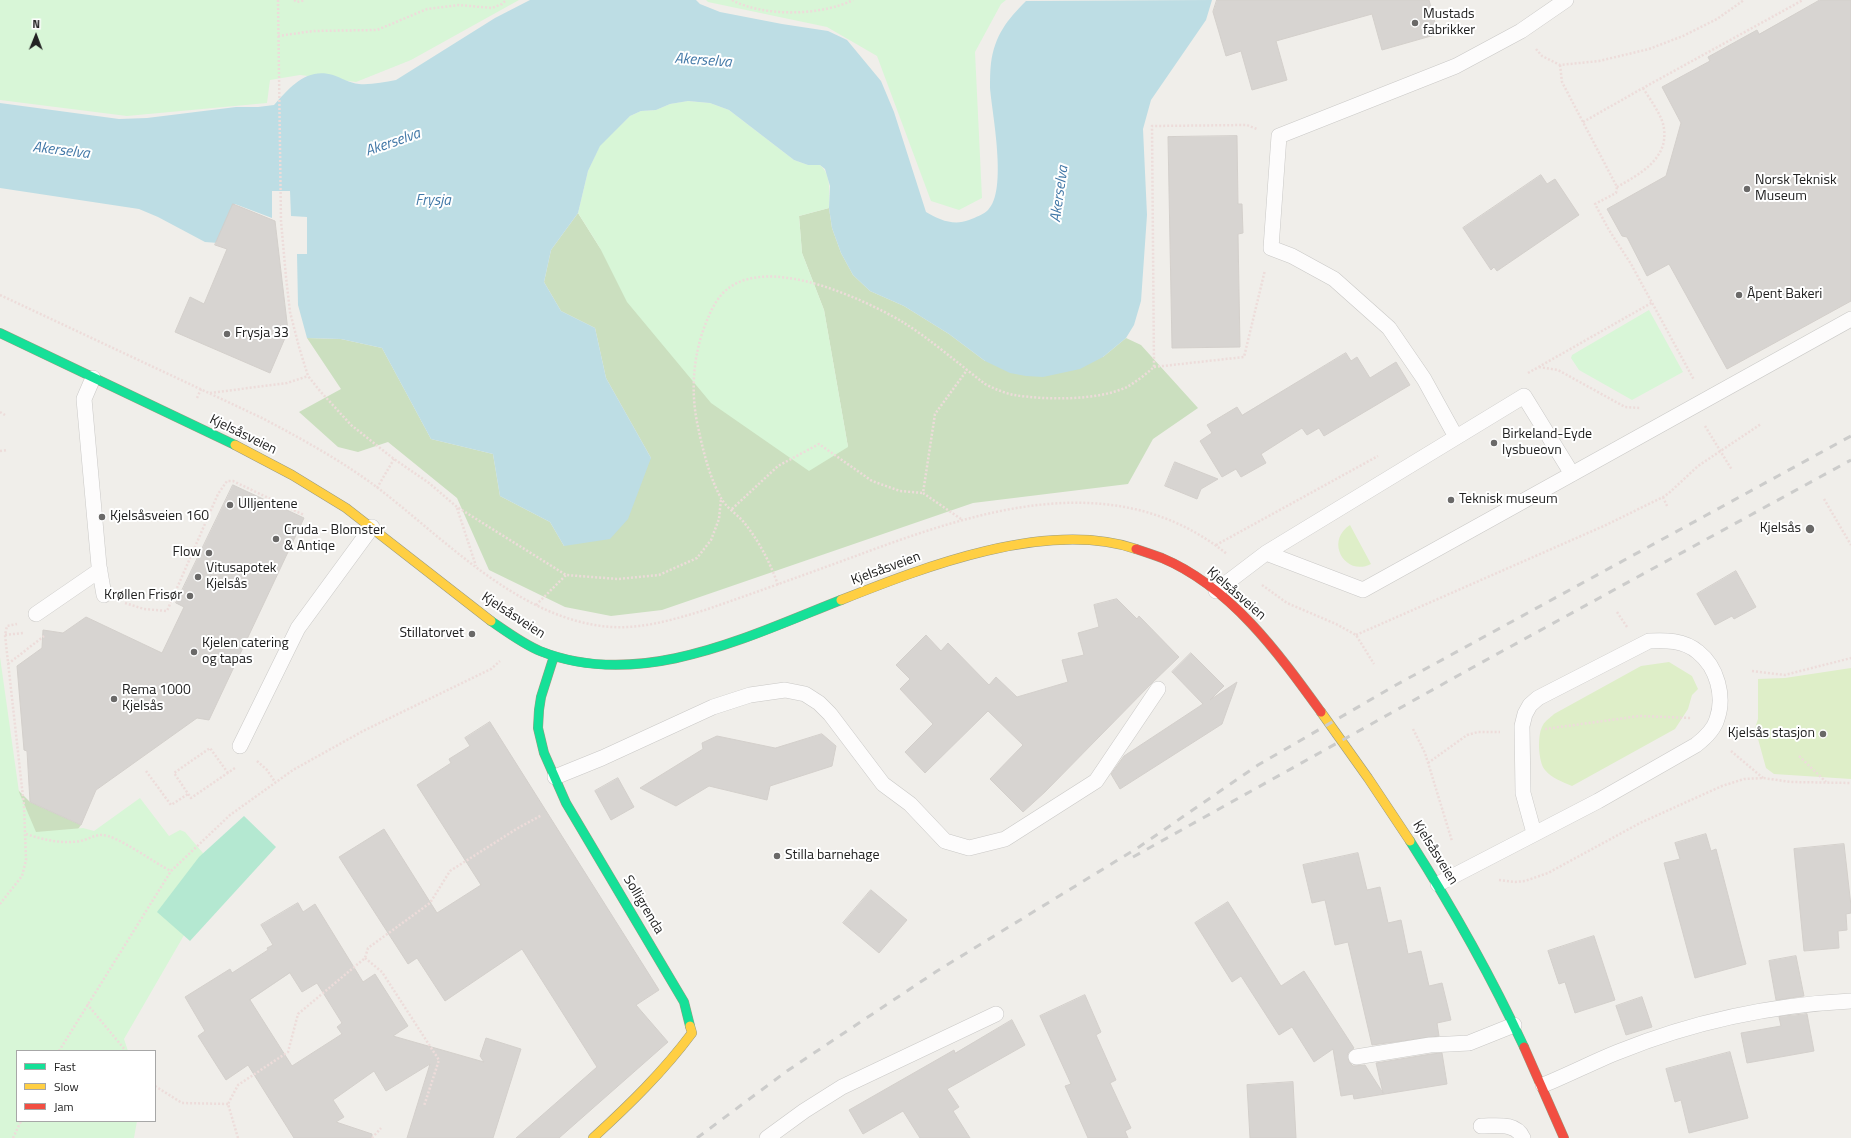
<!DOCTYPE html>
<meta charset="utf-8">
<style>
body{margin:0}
#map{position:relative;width:1851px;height:1138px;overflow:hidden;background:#f0eeea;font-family:"Titillium Web",sans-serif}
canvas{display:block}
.legend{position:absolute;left:16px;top:1050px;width:140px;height:72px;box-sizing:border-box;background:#fff;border:1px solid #a7a7a7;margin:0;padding:5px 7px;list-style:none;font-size:12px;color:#222}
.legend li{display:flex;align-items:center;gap:8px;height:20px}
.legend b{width:20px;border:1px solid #a7a7a7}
.north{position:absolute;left:16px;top:16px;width:40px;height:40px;-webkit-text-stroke:3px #fff;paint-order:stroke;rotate:1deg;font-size:11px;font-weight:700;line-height:16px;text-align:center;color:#222}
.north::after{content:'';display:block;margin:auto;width:14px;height:18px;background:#222;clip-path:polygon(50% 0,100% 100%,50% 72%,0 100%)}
</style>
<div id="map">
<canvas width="1851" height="1138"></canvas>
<ul class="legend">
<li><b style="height:5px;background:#16e098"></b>Fast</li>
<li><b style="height:5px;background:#ffcf43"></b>Slow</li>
<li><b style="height:5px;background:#f24e42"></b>Jam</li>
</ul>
<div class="north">N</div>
</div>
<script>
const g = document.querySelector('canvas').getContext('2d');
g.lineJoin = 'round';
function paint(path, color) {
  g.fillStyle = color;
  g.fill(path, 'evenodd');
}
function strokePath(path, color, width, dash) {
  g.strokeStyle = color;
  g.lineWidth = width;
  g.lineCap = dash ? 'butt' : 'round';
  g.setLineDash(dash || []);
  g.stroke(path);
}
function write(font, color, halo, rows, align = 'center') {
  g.font = font + ' "Titillium Web",sans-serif';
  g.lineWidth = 4;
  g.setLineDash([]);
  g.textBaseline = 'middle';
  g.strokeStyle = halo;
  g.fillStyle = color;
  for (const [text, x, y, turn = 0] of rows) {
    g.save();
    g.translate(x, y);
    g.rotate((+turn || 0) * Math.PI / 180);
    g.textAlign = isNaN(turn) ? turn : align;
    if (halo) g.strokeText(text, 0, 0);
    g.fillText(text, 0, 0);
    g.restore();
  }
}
paint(new Path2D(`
 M 1350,525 L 1371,564 C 1346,577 1324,542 1350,525 Z
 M 1669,662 L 1692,676 L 1698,689 L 1692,695 L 1688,709 L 1675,729 L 1572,786 C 1563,782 1551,778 1545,770 C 1538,762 1537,734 1543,725 C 1545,721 1550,718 1554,714 L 1641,666 Z
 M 1851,668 L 1851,779 L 1774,774 L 1766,768 L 1755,728 L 1758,719 L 1758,679 L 1785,678 Z`), '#deeec8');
paint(new Path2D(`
 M 829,208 L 832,228 L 841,253 L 853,275 L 870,291 L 904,306 L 949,334 L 985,361 L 1103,357 L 1126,338 L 1141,345 L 1198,408 L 1153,439 L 1128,484 L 973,503 L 662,610 L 611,616 L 565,607 L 489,570 L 457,498 L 388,442 L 358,452 L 338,447 L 299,412 L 341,389 L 307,338 L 341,339 L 382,348 L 431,439 L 493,454 L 500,496 L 550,522 L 564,546 L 651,458 L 606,378 L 595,328 L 561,311 L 544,282 L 551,250 L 578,213 L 600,248 L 848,447 L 824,310 L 802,253 L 799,216 Z
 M 0,772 L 30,802 L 81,825 L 52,866 Z`), '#cbdfbf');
paint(new Path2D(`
 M 0,0 L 519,0 L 411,60 L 356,82 L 300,75 L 270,80 L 267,103 L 127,116 L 0,100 Z
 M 706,0 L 1006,0 L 1001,4 L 975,52 L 982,198 L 959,210 L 931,201 L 877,56 L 827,27 L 708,2 Z
 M 688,101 L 710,103 L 729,110 L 794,160 L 808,165 L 820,165 C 832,175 829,194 829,208 L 799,216 L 802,253 L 824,310 L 848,447 L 809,471 L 711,403 L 627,302 L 600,248 L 578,213 L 588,171 L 600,145 L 630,116 L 641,111 L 656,110 L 670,104 Z
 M 1649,310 L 1683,372 L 1632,400 L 1579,370 L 1571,358 L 1572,355 Z
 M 0,657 L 19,792 L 36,832 L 83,828 L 94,831 L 140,798 L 169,836 L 180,830 L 185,832 L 220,873 L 124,1039 L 128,1051 L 17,1051 L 17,1121 L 137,1121 L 134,1138 L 0,1138 Z`), '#d8f6d7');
paint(new Path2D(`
 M 244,816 L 276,847 L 190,941 L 157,912 L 199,857 Z`), '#b4e8d1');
paint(new Path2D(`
 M 530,0 L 696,0 L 700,4 L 720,12 L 782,24 L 828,31 L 847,40 L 881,81 L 894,112 L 926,212 C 939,220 954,226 969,220 C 976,217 983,215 988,210 C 1008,191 992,113 990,88 C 990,80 990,71 991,63 C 995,35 1007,20 1026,1 L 1212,0 L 1206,20 L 1151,100 L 1143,129 L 1147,215 L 1141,301 L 1134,325 L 1126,338 L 1103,357 L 1080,369 L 1043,377 L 1026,376 L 1010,373 L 985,361 L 949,334 L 904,306 L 870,291 L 853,275 L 841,253 L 832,228 L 829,208 L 830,186 L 825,169 L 820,165 L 808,165 L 794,160 L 729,110 L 710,103 L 688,101 L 670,104 L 656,110 L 641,111 L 630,116 L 600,146 L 588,171 L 578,213 L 551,250 L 544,282 L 561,311 L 595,328 L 606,378 L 651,458 L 628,519 L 610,539 L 564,546 L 550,522 L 500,496 L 493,454 L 431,439 L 382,348 L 341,339 L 307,338 L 298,305 L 297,254 L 307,254 L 307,217 L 291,216 L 290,191 L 272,191 L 272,218 L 235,204 L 218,243 L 205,242 L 158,217 L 139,209 L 0,188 L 0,103 L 119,119 L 147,118 L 236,107 L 258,107 L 274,105 C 290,87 307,67 333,75 C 342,78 349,83 359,84 C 371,85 384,82 396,80 L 495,18 Z`), '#bddde4');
const building = new Path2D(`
 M 1217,0 L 1429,0 L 1438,34 L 1382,50 L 1372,14 L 1276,41 L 1287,80 L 1252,90 L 1241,51 L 1226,56 L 1213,12 Z
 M 1820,0 L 1851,0 L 1851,301 L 1727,369 L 1669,264 L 1647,276 L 1627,237 L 1622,236 L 1607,209 L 1666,176 L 1681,123 L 1662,87 L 1710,61 L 1708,57 L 1757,30 L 1759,34 Z
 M 1237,136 L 1238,204 L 1242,204 L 1243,233 L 1238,234 L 1240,347 L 1172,348 L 1168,137 Z
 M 1541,175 L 1547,184 L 1555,179 L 1579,215 L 1497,271 L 1494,267 L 1491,270 L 1463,228 Z
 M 233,204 L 275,221 L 288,331 L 270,373 L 175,332 L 190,297 L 204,304 L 227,249 L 215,245 Z
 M 1346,353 L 1351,361 L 1357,357 L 1370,378 L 1396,362 L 1410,385 L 1324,436 L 1319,428 L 1307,435 L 1302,428 L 1261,454 L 1266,463 L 1241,477 L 1236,469 L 1222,477 L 1200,441 L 1212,433 L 1207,425 L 1237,407 L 1242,415 Z
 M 1175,462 L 1218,479 L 1201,489 L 1197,499 L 1165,486 Z
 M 233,485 L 304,518 L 209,720 L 197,718 L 96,790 L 81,825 L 30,802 L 27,751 L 24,750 L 17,666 L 42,648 L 43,630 L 63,633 L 86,617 L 162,653 L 184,607 L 176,603 Z
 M 1736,571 L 1756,607 L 1734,619 L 1732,616 L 1715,625 L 1697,594 Z
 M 1117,599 L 1137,619 L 1139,616 L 1179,657 L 1151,684 L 1045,792 L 1023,812 L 990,779 L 1023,745 L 988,711 L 925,773 L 905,752 L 933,724 L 900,689 L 910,679 L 896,665 L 926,635 L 941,651 L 948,643 L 989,685 L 996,677 L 1017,697 L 1068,682 L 1062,660 L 1084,655 L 1078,633 L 1099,627 L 1094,605 Z
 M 1191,653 L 1224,686 L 1210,700 L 1237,682 L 1222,724 L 1120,789 L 1111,774 L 1124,756 L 1203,704 L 1172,672 Z
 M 490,722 L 659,990 L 636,1005 L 668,1042 L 559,1138 L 516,1138 L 597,1067 L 522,949 L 445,1001 L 417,958 L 408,964 L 339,857 L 384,829 L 437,913 L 481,885 L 417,785 L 451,763 L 449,759 L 470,746 L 465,738 Z
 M 822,734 L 836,746 L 832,766 L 770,786 L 767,800 L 709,786 L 676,806 L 640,788 L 703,749 L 702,743 L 717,736 L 775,748 Z
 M 618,778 L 634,807 L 611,820 L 595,791 Z
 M 1706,834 L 1711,851 L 1716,849 L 1746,964 L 1695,978 L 1664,863 L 1680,859 L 1675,843 Z
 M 1844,844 L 1851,906 L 1851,913 L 1846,914 L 1847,930 L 1838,931 L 1839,948 L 1804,951 L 1794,849 Z
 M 1358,853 L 1367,890 L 1380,887 L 1388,923 L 1401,920 L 1408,954 L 1421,951 L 1429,986 L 1442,983 L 1451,1020 L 1437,1023 L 1439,1036 L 1372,1045 L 1348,942 L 1335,945 L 1325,900 L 1312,903 L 1303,865 Z
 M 871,890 L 907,920 L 879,953 L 843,923 Z
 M 1228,902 L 1281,986 L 1304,971 L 1354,1048 L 1348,1053 L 1349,1062 L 1353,1066 L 1365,1065 L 1383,1093 L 1376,1063 L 1431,1054 L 1442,1053 L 1447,1084 L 1354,1099 L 1353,1094 L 1341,1096 L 1333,1049 L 1314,1062 L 1292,1027 L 1279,1035 L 1241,976 L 1232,982 L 1195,923 Z
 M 298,903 L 303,912 L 315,904 L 363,982 L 375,974 L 408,1026 L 393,1036 L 484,1062 L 480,1056 L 486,1038 L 521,1049 L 493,1138 L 407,1138 L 430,1064 L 386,1091 L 374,1071 L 333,1100 L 344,1117 L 336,1122 L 372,1134 L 372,1138 L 294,1138 L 248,1065 L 226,1080 L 198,1036 L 205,1031 L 185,997 L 230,969 L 232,973 L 268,950 L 267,948 L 273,945 L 261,925 ZM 290,973 L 302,992 L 317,983 L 342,1023 L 337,1027 L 342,1034 L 292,1066 L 250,1000 Z
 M 1594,936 L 1615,1000 L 1575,1013 L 1565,982 L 1559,984 L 1548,951 Z
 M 1796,956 L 1804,996 L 1776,1000 L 1769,961 Z
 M 1085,995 L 1101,1032 L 1096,1035 L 1116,1080 L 1110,1083 L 1131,1128 L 1125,1131 L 1128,1138 L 1088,1138 L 1065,1086 L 1071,1084 L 1040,1016 Z
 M 1642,997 L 1652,1027 L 1626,1035 L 1616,1006 Z
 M 1807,1014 L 1814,1051 L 1747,1063 L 1741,1033 L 1781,1026 L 1779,1017 Z
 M 1012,1020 L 1025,1045 L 947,1089 L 959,1107 L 953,1111 L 970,1138 L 920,1138 L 903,1111 L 863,1134 L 849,1110 L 954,1050 L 955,1053 Z
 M 1730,1052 L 1748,1118 L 1689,1133 L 1681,1100 L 1675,1102 L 1666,1069 Z
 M 1293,1082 L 1296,1138 L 1250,1138 L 1247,1085 Z`);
paint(building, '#d7d4d1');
strokePath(building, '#d3cfcb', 1);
const lane = new Path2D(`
 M 93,378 L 84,399 L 99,566 L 104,595
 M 1456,437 L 1424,379 L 1389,328 L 1334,279 L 1292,256 L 1271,248 L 1279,136 L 1456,66 L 1521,31 L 1566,0
 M 1572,474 L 1851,319
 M 1216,591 L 1266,553 L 1524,396 L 1572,474 L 1363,590 L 1266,553
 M 36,614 L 100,570
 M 240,746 L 298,628 L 372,527
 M 555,777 L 602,758 L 713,707 L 750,695 L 785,690 L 805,694 L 819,703 L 830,714 L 883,784 L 910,804 L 945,841 L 969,848 L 1005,839 L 1096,781 L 1158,689
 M 1438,884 L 1598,801 L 1696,745 C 1705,738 1714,730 1717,719 C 1725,696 1717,667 1698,652 C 1684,640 1665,640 1649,641 L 1538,698 L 1530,705 L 1525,714 L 1522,726 L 1523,793 L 1534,833
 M 1356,1057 L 1430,1045 L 1469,1043 L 1514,1025
 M 1543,1085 C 1568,1075 1593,1062 1618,1052 C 1692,1022 1771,1005 1851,1001
 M 1481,1126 C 1496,1126 1516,1122 1523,1138
 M 767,1138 L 804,1111 L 842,1087 L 996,1014`);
const fast = new Path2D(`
 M 0,333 L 235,445
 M 491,621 C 507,632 523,644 540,651 C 640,691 749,636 841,600
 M 554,656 L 541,697 L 539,710 L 538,728 L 544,753 L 566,803 L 684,1002 L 690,1026
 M 1410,841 C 1452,907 1491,976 1524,1047`);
const slow = new Path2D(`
 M 235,445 L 292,475 L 346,508 L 491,621
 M 841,600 C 924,567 1047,519 1136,549
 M 1321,712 L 1368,778 L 1410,841
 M 593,1138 C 629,1105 663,1072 692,1033 L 690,1026`);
const jam = new Path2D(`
 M 1136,549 C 1145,552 1154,555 1162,558 C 1231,587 1279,654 1321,712
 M 1524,1047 L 1564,1138`);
strokePath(lane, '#c9c8c6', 16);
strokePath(fast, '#9a9b80', 10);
strokePath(slow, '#9a9b80', 10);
strokePath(jam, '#9a9b80', 10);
strokePath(new Path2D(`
 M 278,0 L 281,221 L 286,277 L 290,312 L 299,347 L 308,376 L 320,391 L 351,425 L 394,459 L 429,483 L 457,507 L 566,575 L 618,579 L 659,575 L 697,558 L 711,540 L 719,519 L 721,499
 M 294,0 L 297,2 L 305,0
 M 732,0 C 763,17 821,16 853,0
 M 278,36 L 313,31 L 377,30 L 427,9 L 459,5 L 492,8 L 502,4 L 506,0
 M 1536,49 L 1542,56 L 1560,65 L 1599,61 L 1649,49 L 1683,36 L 1717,19 L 1744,0
 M 1560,65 L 1562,82 L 1617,187 L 1616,193 L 1595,204 L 1609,230 L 1631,264 L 1694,380
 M 1583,122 L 1643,88 L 1803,0
 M 1617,187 C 1640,174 1668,159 1664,129 C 1663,116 1649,98 1643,88
 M 0,295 L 262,418 C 302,439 342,461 378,488 C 443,538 512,611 595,625 C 633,632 669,621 705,610 C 754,593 804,575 853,557 C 974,512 1113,463 1227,554
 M 1154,367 L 1244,357 L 1265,270
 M 1539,367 L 1558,370 L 1625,407 L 1640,408
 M 1528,373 L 1653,302
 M 210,393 L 287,383 L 308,376
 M 197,398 L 201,389
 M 0,412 L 5,415
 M 1705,426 L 1732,470
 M 0,451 L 7,450
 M 377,488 L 394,459
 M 1663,497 L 1667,506
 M 1824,499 L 1851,545
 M 457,508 L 476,566
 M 732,509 L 778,466 L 819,444 L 872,481 L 900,491 L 923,493
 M 961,519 L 923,493 L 935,414 L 967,370
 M 1216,545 L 1378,456
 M 778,585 C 770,562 758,539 742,520 C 735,513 725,506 721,498 C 709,476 703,450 698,427 C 690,391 693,352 708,318 C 711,310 716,301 722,294 C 762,251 861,298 901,321 C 929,338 959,364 985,384 C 995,389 1004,393 1014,395 C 1046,400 1097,401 1127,387 C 1136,382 1146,374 1154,367 L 1152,126 L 1247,125 L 1257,129
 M 1262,585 L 1287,603 L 1336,624 L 1356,635 L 1374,664
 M 125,603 L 144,609 L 167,611 L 218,494 L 227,481 L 233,481 L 304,515
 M 536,605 L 566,575
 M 1617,612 L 1627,627
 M 5,635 L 23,633
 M 1356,635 L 1606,525 L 1663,497 L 1669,493 L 1698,466 L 1761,424
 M 8,664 L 44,636
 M 1752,671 L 1785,675 L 1851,658
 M 1413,729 L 1425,753 L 1452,841
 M 1545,729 L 1640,716 L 1691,718
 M 1731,751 L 1763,778
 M 1799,756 L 1826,782
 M 257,761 L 267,770 L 275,782
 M 1428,763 L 1467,735 L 1478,732 L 1500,732
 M 146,771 L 171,805 L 188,794
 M 228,773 L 210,748 L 174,773 L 191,798 L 235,768
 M 26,834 C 44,840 62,844 80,841 C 87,840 94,835 101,835 C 116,834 154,863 171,871
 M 1499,880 L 1515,882 L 1525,881 L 1548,873 L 1640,823 L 1722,786 L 1744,779 L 1763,778 L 1791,782 L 1851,783
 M 0,904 L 22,876 L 26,860 L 24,806 L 5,635 L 7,626 L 17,624
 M 365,958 L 382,972 L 439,1060 L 424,1106
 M 87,1004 L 126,1051
 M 59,1051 L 171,871 L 230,815 L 293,770 L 363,731 L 491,669 L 500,661
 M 155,1086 L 182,1103 L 228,1104
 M 13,1138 L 21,1121
 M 238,1138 L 228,1104 L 238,1085 L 288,1052 L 298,1014 L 365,958 L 368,948 L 430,903 L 450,871 L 518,828 L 542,815
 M 372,1138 L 381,1128`), '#eddcda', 2.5, [2, 2]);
strokePath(lane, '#fdfcfc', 15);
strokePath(fast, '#16e098', 9);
strokePath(slow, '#ffcf43', 9);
strokePath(jam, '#f24e42', 9);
strokePath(new Path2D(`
 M 1133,857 L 1477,665 L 1851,460
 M 697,1138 L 787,1071 L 937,971 L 1139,847 L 1258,765 L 1396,685 L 1851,436`), '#cccccb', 3, [8, 8]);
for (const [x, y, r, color] of [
 [1415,23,4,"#6a6968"],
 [1747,189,4,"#6a6968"],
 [1739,295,4,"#6a6968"],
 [227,334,4,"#6a6968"],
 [1494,443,4,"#6a6968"],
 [1451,500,4,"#6a6968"],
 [230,505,4,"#6a6968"],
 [102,517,4,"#6a6968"],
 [1810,529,5,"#6a6968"],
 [276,539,4,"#6a6968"],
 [209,553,4,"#6a6968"],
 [198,577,4,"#6a6968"],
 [190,596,4,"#6a6968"],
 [472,634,4,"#6a6968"],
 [194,652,4,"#6a6968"],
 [114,699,4,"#6a6968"],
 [1823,734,4,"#6a6968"],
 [777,856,4,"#6a6968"]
]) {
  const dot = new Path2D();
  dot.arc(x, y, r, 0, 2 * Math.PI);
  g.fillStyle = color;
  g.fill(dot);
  strokePath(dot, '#fff', 1.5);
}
write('14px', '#222', '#fff', [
 ["Mustads",1423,15],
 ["fabrikker",1423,31],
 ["Norsk Teknisk",1755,181],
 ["Museum",1755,197],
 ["Åpent Bakeri",1747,295],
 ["Frysja 33",235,334],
 ["Birkeland-Eyde",1502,435],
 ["lysbueovn",1502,451],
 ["Teknisk museum",1459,500],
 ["Ulljentene",238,505],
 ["Kjelsåsveien 160",110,517],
 ["Kjelsås",1801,529,"right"],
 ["Cruda - Blomster",284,531],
 ["& Antiqe",284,547],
 ["Flow",201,553,"right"],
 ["Vitusapotek",206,569],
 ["Kjelsås",206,585],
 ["Krøllen Frisør",182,596,"right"],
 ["Stillatorvet",464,634,"right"],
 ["Kjelen catering",202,644],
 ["og tapas",202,660],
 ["Rema 1000",122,691],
 ["Kjelsås",122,707],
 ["Kjelsås stasjon",1815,734,"right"],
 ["Stilla barnehage",785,856]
], 'left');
write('14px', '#222', '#fff', [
 ["Kjelsåsveien",243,435,26],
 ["Kjelsåsveien",886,569,-20],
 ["Kjelsåsveien",1236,594,41],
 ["Kjelsåsveien",513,616,33],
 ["Kjelsåsveien",1435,853,58],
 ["Solligrenda",643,905,59]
]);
write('italic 15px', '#4278a7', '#fff', [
 ["Akerselva",703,61,4],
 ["Akerselva",393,143,-19],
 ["Akerselva",61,151,7],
 ["Akerselva",1060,194,-82],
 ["Frysja",433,201]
]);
</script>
